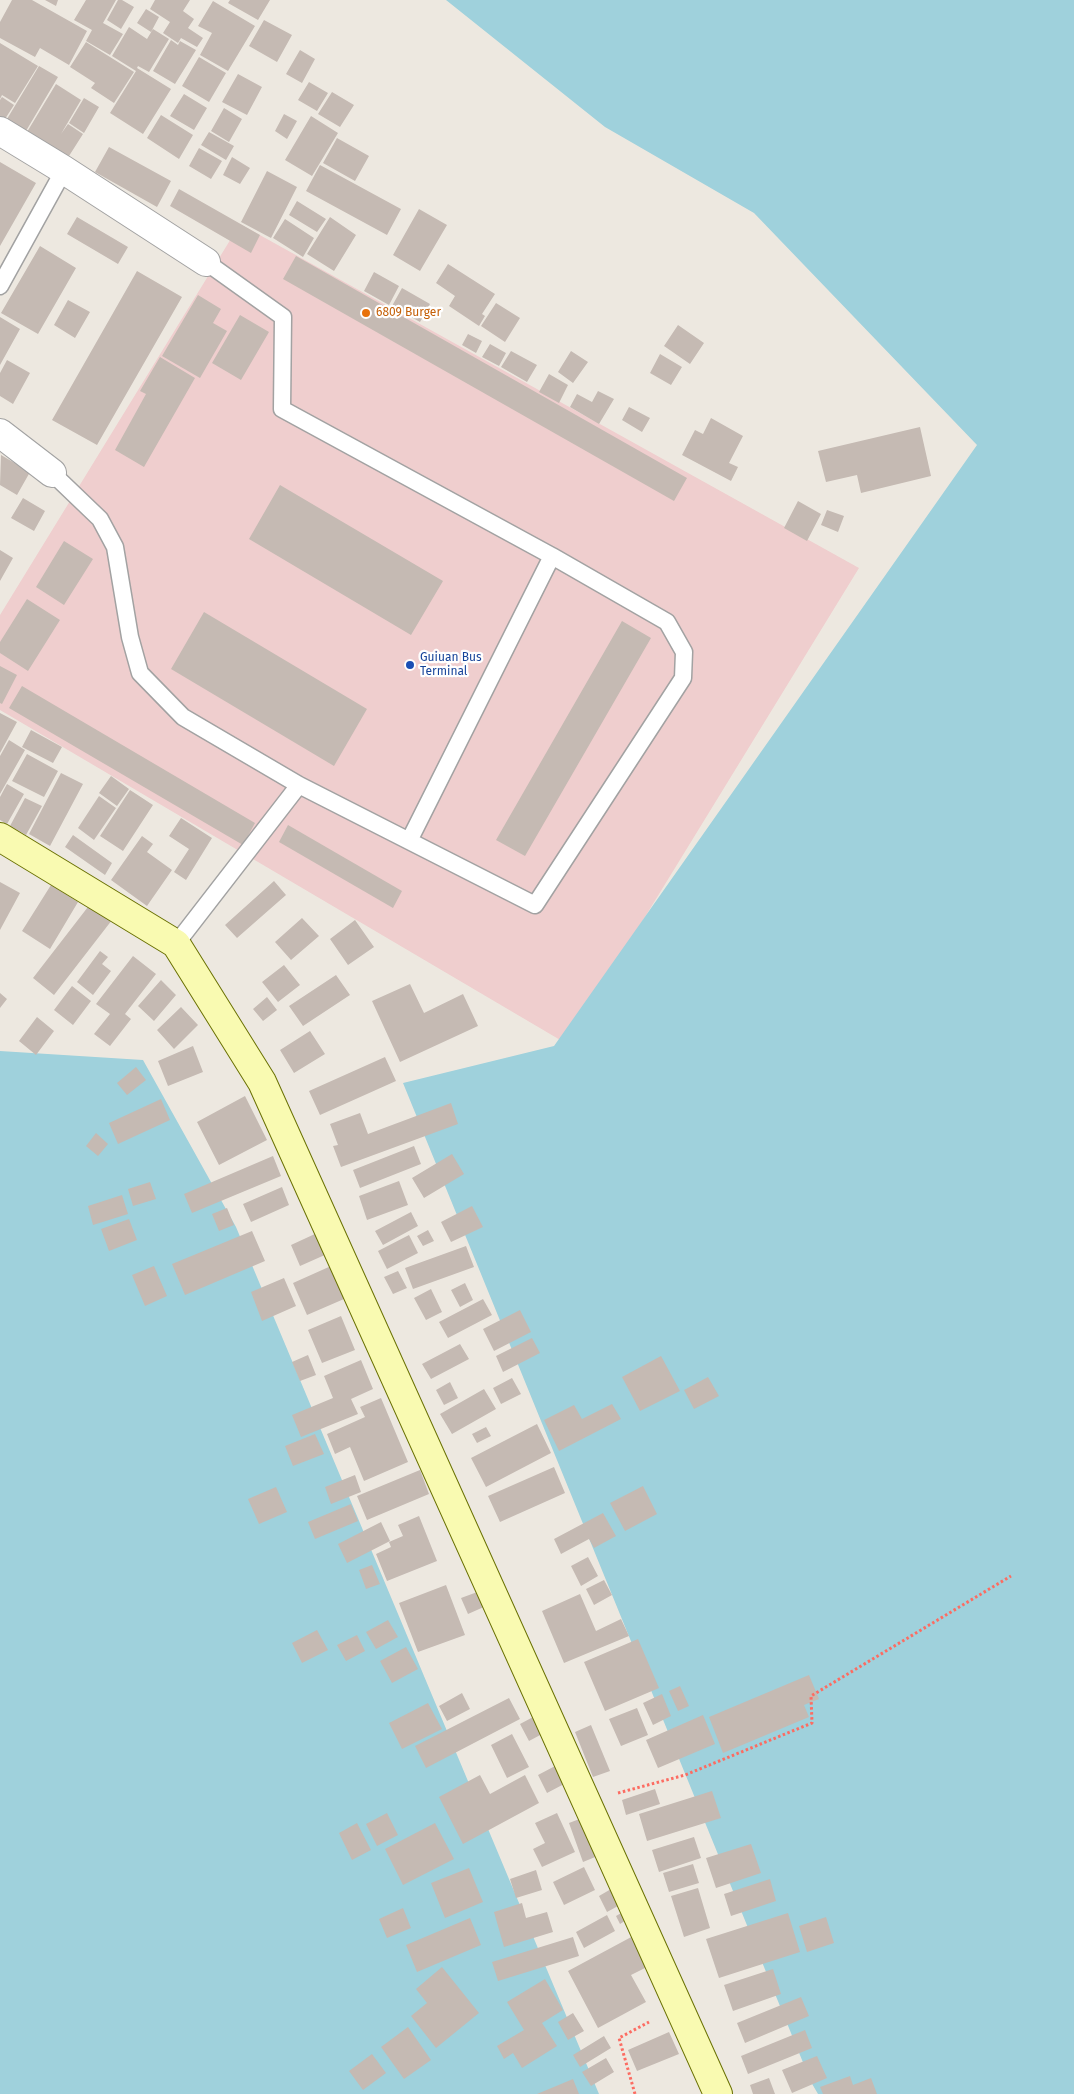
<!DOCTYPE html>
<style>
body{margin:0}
canvas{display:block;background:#ede8e0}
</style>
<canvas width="1074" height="2094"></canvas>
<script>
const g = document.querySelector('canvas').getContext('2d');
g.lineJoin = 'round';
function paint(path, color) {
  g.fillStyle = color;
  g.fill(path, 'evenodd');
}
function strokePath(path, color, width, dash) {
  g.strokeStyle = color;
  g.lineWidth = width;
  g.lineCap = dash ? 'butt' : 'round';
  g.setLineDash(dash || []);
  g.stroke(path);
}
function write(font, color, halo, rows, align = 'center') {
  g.font = font + ' "Fira Sans",sans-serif';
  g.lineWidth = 4.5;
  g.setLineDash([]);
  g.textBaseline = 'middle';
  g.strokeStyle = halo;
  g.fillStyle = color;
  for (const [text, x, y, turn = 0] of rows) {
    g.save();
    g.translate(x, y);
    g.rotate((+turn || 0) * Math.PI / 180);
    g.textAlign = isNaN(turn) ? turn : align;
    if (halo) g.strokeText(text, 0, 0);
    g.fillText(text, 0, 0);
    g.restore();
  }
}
paint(new Path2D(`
 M 240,224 L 859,568 L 567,1044 L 0,710 L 0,615 Z`), '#efcece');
paint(new Path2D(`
 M 446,0 L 1074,0 L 1074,2094 L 818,2094 L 811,2082 L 403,1083 L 554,1046 L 977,445 L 754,213 L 605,127 Z
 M 0,1051 L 143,1060 L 236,1227 L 599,2094 L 0,2094 Z`), '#9fd1dc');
paint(new Path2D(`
 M 12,0 L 32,0 L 87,31 L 69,65 L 40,48 L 35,57 L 0,38 L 0,22 Z
 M 45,0 L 58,0 L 56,6 Z
 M 86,0 L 116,0 L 103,23 L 123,34 L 110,55 L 86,41 L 92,30 L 74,20 Z
 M 118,0 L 122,0 L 134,7 L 121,29 L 107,20 Z
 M 155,0 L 190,0 L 183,11 L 194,19 L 188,28 L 203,38 L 197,47 L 181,38 L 178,43 L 163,33 L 170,22 L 150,9 Z
 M 230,0 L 270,0 L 258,20 L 228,3 Z
 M 213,1 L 255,26 L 228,71 L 200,55 L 212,33 L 198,26 Z
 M 146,9 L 159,17 L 151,32 L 137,23 Z
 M 264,20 L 292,35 L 277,62 L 249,46 Z
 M 129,27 L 147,39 L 153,29 L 169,39 L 149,72 L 138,66 L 137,68 L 171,89 L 143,134 L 110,113 L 136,71 L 112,56 Z
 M 171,40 L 178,45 L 180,41 L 196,50 L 175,84 L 153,71 Z
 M 86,42 L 134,72 L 114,103 L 91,88 L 95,83 L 70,67 Z
 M 0,43 L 38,66 L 15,103 L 2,95 L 0,99 Z
 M 300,50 L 315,59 L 302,83 L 286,74 Z
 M 199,57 L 226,73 L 209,102 L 182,86 Z
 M 39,66 L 58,77 L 26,131 L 7,119 Z
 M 238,74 L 262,87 L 247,115 L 222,102 Z
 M 309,82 L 328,93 L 317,111 L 298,100 Z
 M 56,84 L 81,100 L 61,134 L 68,124 L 83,134 L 69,156 L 27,132 Z
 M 332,92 L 354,105 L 340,127 L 318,114 Z
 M 184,94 L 207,108 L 194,130 L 170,116 Z
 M 2,97 L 14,105 L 5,119 L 0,116 L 0,100 Z
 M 84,98 L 99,107 L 84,133 L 69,123 Z
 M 224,108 L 242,119 L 229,142 L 211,131 Z
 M 284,114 L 297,121 L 287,139 L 275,131 Z
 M 161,115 L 193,135 L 179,159 L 147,138 Z
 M 311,116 L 338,133 L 312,176 L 285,160 Z
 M 209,132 L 234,146 L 226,160 L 201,145 Z
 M 337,138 L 369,156 L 355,181 L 323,163 Z
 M 109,147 L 171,181 L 157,207 L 95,172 Z
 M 199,148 L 222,161 L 211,179 L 189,166 Z
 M 232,157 L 250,168 L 240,184 L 223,175 Z
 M 0,162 L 36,183 L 0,246 Z
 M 320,165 L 401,209 L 387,235 L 306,191 Z
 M 267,171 L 297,187 L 271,238 L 241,222 Z
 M 179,189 L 260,235 L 251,253 L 170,206 Z
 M 297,201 L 326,219 L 317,232 L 289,215 Z
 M 419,209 L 447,225 L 420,271 L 393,255 Z
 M 77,217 L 128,247 L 118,264 L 67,234 Z
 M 330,217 L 356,235 L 334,271 L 307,254 Z
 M 285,219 L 314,238 L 303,257 L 273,238 Z
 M 40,246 L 76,268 L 38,334 L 1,313 Z
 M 296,256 L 687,478 L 674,501 L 283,279 Z
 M 448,264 L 495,294 L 482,314 L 485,316 L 479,326 L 449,306 L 455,296 L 436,283 Z
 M 137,271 L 182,297 L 97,445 L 52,420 Z
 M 374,272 L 399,286 L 389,305 L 364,291 Z
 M 402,288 L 430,304 L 420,322 L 392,306 Z
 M 198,295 L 221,309 L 213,323 L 227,331 L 200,378 L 162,356 Z
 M 68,300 L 90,312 L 75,338 L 54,325 Z
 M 496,303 L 520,318 L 505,342 L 481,326 Z
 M 240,315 L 269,332 L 241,380 L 212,363 Z
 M 0,317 L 20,329 L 0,365 Z
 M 678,325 L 704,343 L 690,364 L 664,346 Z
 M 468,334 L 482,341 L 476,353 L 462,345 Z
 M 490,344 L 506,353 L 499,366 L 482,357 Z
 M 511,351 L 537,365 L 527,382 L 501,367 Z
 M 571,351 L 588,362 L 573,383 L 558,372 Z
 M 660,354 L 682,367 L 671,385 L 650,373 Z
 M 160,357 L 195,378 L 144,467 L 115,450 L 146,394 L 140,391 Z
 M 7,360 L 30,373 L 13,404 L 0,396 L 0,373 Z
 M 549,374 L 568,385 L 559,403 L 539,392 Z
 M 598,391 L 614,399 L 599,424 L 570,407 L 577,394 L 592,402 Z
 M 629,407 L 650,418 L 642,432 L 622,420 Z
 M 711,418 L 743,436 L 729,463 L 738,467 L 731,481 L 682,455 L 695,430 L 703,434 Z
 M 920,427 L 931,476 L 861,493 L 857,475 L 826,482 L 818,451 Z
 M 1,455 L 30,472 L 17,495 L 0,485 Z
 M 280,485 L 443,581 L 411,635 L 249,539 Z
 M 23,498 L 45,511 L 34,531 L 11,518 Z
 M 798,501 L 821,514 L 807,541 L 784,528 Z
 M 827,510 L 844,516 L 838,532 L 821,525 Z
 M 64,541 L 93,559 L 64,605 L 36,587 Z
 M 0,550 L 13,558 L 0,581 Z
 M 27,599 L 60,620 L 28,671 L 0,653 L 0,642 Z
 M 204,612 L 367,709 L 334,766 L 171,669 Z
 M 622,621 L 651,638 L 525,856 L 496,840 Z
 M 0,666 L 17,675 L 2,704 L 0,703 Z
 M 22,686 L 255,823 L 243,845 L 9,708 Z
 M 0,713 L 17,722 L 0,753 Z
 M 31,730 L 62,747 L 53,763 L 22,747 Z
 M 9,740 L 25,750 L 0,794 L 0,756 Z
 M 27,754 L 58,771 L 44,797 L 12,781 Z
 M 61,773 L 83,784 L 50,846 L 29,834 Z
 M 111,776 L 129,789 L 117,806 L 99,793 Z
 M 7,784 L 24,794 L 7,824 L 0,820 L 0,797 Z
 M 130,790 L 153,805 L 123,851 L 100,836 Z
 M 99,796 L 116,808 L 94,840 L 78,828 Z
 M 25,798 L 42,806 L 26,835 L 10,826 Z
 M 181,818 L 212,838 L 186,880 L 174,872 L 189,849 L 169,836 Z
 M 288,825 L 402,891 L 393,908 L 279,842 Z
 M 73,835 L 112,863 L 105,875 L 65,847 Z
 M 142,836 L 153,844 L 147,852 L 172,870 L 147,906 L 111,880 Z
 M 274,881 L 286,895 L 237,938 L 225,925 Z
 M 0,882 L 20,893 L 0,930 Z
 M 51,885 L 78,902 L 50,949 L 22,931 Z
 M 91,903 L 112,920 L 54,995 L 33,978 Z
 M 302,918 L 319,936 L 291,960 L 275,942 Z
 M 355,920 L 374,947 L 348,965 L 330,939 Z
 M 100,951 L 108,957 L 102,964 L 111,971 L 93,995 L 77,982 Z
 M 133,956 L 156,974 L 125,1014 L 131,1019 L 110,1046 L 94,1034 L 110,1014 L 96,1004 Z
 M 284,965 L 300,985 L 278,1002 L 262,982 Z
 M 336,975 L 350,995 L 303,1026 L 289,1006 Z
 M 161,980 L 176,995 L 154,1021 L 138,1006 Z
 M 410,984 L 424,1013 L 463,994 L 478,1026 L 400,1062 L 372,1001 Z
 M 72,986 L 91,1001 L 73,1025 L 54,1010 Z
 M 0,993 L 7,999 L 0,1008 Z
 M 267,997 L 277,1010 L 263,1021 L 253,1009 Z
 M 181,1007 L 198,1025 L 174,1049 L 157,1030 Z
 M 37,1017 L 54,1031 L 36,1055 L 19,1041 Z
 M 310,1031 L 325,1054 L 294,1073 L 280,1050 Z
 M 193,1046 L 203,1072 L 168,1086 L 158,1061 Z
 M 385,1057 L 396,1081 L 320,1115 L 309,1091 Z
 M 136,1067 L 146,1080 L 127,1095 L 117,1083 Z
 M 245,1096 L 267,1140 L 219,1165 L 197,1122 Z
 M 161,1099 L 170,1120 L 118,1144 L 109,1123 Z
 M 451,1103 L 458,1124 L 341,1167 L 333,1146 L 338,1145 L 330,1124 L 360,1113 L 368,1134 Z
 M 96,1133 L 108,1144 L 98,1156 L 86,1146 Z
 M 414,1146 L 421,1164 L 360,1188 L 353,1170 Z
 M 452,1154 L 464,1174 L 424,1198 L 412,1178 Z
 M 273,1156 L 281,1176 L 192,1213 L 184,1194 Z
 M 399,1181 L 408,1205 L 367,1220 L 359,1196 Z
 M 150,1182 L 156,1199 L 133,1206 L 128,1189 Z
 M 282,1187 L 289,1205 L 251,1222 L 243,1204 Z
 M 122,1195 L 128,1214 L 93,1225 L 88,1206 Z
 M 472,1206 L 483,1227 L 451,1242 L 441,1222 Z
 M 227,1208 L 234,1225 L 219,1231 L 212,1214 Z
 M 411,1212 L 418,1226 L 383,1245 L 375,1231 Z
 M 129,1219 L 137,1240 L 109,1251 L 101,1229 Z
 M 428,1230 L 434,1241 L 423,1246 L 417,1236 Z
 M 252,1231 L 265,1261 L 185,1295 L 172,1264 Z
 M 317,1233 L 327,1254 L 300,1266 L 291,1245 Z
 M 409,1235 L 418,1253 L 387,1269 L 378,1251 Z
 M 466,1246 L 474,1267 L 413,1289 L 405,1268 Z
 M 154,1266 L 167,1296 L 145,1306 L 132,1275 Z
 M 331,1266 L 344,1299 L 307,1315 L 293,1283 Z
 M 398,1271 L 407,1288 L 393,1294 L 384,1277 Z
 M 284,1278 L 296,1306 L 262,1321 L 251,1292 Z
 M 465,1283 L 473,1300 L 460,1307 L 451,1290 Z
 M 431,1289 L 442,1312 L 426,1320 L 414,1298 Z
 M 483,1299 L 492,1315 L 448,1338 L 439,1322 Z
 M 520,1310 L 531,1332 L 494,1351 L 483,1329 Z
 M 341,1316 L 355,1350 L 322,1363 L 308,1330 Z
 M 532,1338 L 540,1353 L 503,1372 L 496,1356 Z
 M 460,1344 L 469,1359 L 431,1379 L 422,1364 Z
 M 308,1355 L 316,1375 L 300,1381 L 292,1362 Z
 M 661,1356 L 680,1391 L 640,1411 L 622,1377 Z
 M 361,1360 L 373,1389 L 351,1399 L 358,1414 L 301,1437 L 292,1415 L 333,1398 L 324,1376 Z
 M 708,1377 L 719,1396 L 694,1409 L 684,1390 Z
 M 512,1378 L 521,1394 L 501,1404 L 493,1388 Z
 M 450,1382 L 458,1398 L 444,1405 L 436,1390 Z
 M 484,1389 L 496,1409 L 452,1434 L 440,1414 Z
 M 381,1398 L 408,1462 L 364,1481 L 350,1447 L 335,1454 L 327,1434 L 365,1417 L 360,1407 Z
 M 612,1404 L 621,1419 L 559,1451 L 544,1420 L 574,1405 L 582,1419 Z
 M 537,1424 L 551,1453 L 486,1487 L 471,1458 Z
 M 486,1427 L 491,1436 L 477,1443 L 472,1434 Z
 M 315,1434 L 324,1454 L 293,1466 L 285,1446 Z
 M 554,1467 L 565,1493 L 500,1522 L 488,1496 Z
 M 420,1470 L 429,1494 L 367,1520 L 357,1496 Z
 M 355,1475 L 361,1492 L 331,1504 L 325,1487 Z
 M 643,1486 L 657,1514 L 625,1531 L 610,1503 Z
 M 276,1487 L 287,1512 L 259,1524 L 248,1499 Z
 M 351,1504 L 358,1521 L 315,1539 L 308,1522 Z
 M 603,1513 L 616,1536 L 594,1548 L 589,1539 L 561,1554 L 554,1539 Z
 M 419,1516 L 437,1561 L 387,1581 L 376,1554 L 391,1547 L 389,1542 L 403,1536 L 398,1525 Z
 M 381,1522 L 390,1541 L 347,1563 L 338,1544 Z
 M 588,1557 L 598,1576 L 581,1586 L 571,1566 Z
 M 372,1565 L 380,1584 L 366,1589 L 359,1570 Z
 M 604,1580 L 612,1595 L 594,1605 L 586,1589 Z
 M 446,1585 L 465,1635 L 418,1652 L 399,1603 Z
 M 480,1591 L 486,1606 L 468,1614 L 461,1598 Z
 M 580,1594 L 596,1631 L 621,1619 L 629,1636 L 564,1663 L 542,1611 Z
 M 388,1620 L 398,1637 L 376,1649 L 366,1632 Z
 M 317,1630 L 328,1650 L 302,1663 L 292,1643 Z
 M 357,1635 L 365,1651 L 346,1661 L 337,1645 Z
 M 638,1639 L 659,1688 L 605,1711 L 584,1662 Z
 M 406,1647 L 418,1669 L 392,1683 L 380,1661 Z
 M 809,1675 L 819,1699 L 804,1705 L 809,1717 L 723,1753 L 709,1717 Z
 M 680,1686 L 689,1706 L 678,1711 L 669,1691 Z
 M 462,1693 L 470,1709 L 447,1721 L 439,1706 Z
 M 662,1694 L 671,1716 L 653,1725 L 643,1703 Z
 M 509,1698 L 520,1719 L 426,1768 L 415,1746 Z
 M 428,1703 L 442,1729 L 402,1749 L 389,1723 Z
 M 637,1708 L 648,1735 L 621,1746 L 609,1719 Z
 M 703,1715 L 715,1744 L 658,1768 L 646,1740 Z
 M 535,1716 L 544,1733 L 529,1741 L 520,1724 Z
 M 591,1725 L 610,1771 L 593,1777 L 575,1732 Z
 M 512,1734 L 529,1767 L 507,1778 L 491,1745 Z
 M 557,1765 L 566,1783 L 547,1793 L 538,1775 Z
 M 480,1775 L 490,1794 L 525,1775 L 539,1803 L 463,1844 L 439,1797 Z
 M 655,1789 L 660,1804 L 626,1815 L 622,1800 Z
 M 712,1791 L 721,1818 L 647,1841 L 639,1814 Z
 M 387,1813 L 398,1835 L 377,1846 L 366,1824 Z
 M 557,1813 L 575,1852 L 542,1867 L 533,1849 L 545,1843 L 535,1823 Z
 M 590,1815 L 605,1853 L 583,1862 L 569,1823 Z
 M 357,1823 L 371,1850 L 352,1860 L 339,1833 Z
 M 435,1823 L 454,1859 L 403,1885 L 385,1849 Z
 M 694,1837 L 701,1858 L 659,1872 L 652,1850 Z
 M 751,1844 L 761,1873 L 716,1888 L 706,1858 Z
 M 693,1864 L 699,1883 L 669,1892 L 663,1873 Z
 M 584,1867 L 595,1890 L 564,1905 L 553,1882 Z
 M 469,1868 L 483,1902 L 445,1918 L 431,1883 Z
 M 536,1870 L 542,1890 L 516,1898 L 510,1879 Z
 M 770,1879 L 776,1901 L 731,1916 L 724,1894 Z
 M 618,1885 L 627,1901 L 607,1912 L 599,1896 Z
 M 698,1888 L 710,1928 L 684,1937 L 671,1896 Z
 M 522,1903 L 526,1918 L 547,1912 L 553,1932 L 504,1947 L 494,1912 Z
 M 403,1908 L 411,1928 L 387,1938 L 379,1919 Z
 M 623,1912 L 628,1919 L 620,1924 L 616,1916 Z
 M 788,1913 L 800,1952 L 719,1978 L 706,1939 Z
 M 607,1915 L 615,1931 L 584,1948 L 576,1932 Z
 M 826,1917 L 834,1943 L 807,1952 L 799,1926 Z
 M 470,1918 L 481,1945 L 417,1972 L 406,1945 Z
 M 635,1935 L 651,1965 L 631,1975 L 646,2002 L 598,2028 L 568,1971 Z
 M 573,1937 L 579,1956 L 498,1981 L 492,1962 Z
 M 442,1967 L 479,2013 L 436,2048 L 411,2016 L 427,2003 L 416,1989 Z
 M 773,1969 L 781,1994 L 733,2011 L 724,1985 Z
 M 545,1979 L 563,2010 L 542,2023 L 557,2046 L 522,2068 L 513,2053 L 504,2059 L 497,2046 L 524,2030 L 507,2002 Z
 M 801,1997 L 809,2016 L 745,2043 L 737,2023 Z
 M 573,2013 L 584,2031 L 568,2040 L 558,2022 Z
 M 408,2027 L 431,2060 L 404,2079 L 381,2047 Z
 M 805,2030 L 812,2048 L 748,2074 L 741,2056 Z
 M 669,2032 L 679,2054 L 637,2071 L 628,2050 Z
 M 604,2036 L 611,2048 L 580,2067 L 573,2055 Z
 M 372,2054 L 386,2073 L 363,2090 L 349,2071 Z
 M 817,2056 L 827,2078 L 792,2093 L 782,2070 Z
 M 606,2058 L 614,2072 L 591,2086 L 582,2072 Z
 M 850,2076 L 853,2085 L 871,2078 L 877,2094 L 823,2094 L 820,2087 Z
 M 769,2078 L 775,2094 L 753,2094 L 750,2085 Z
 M 573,2079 L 579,2094 L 537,2094 Z`), '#c5bab3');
const lane = new Path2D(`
 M 0,286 L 64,170
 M 52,473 L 100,519 L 115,547 L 130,637 L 140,673 L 183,717 L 299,785 L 535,905 L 683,678 L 684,652 L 667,622 L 552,556 L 282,409 L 283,317 L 206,262
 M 409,841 L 552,556
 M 176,944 L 299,785`);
const street = new Path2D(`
 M 0,131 L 64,170 L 206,262
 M 0,433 L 52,473`);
const secondary = new Path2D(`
 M 0,837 L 176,944 L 262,1082 L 718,2094`);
strokePath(lane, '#a2a2a2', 19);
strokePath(street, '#a2a2a2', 30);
strokePath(secondary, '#6a7103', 30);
strokePath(new Path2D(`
 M 618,1793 L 685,1775 L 812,1723 L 811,1696 L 1011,1576
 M 635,2094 L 619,2038 L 649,2022`), '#fc6c62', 3, [2.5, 2.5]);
strokePath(lane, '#fff', 16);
strokePath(street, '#fff', 28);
strokePath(secondary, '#f9fab1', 28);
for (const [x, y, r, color] of [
 [366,313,5,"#e8710a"],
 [410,665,5,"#1a4fb4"]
]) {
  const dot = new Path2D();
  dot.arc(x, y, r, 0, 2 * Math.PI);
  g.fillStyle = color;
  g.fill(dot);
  strokePath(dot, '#fff', 2);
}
write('12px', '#c56008', '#fff', [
 ["6809 Burger",376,313]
], 'left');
write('12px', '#164399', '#fff', [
 ["Guiuan Bus",420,658],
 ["Terminal",420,672]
], 'left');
</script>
